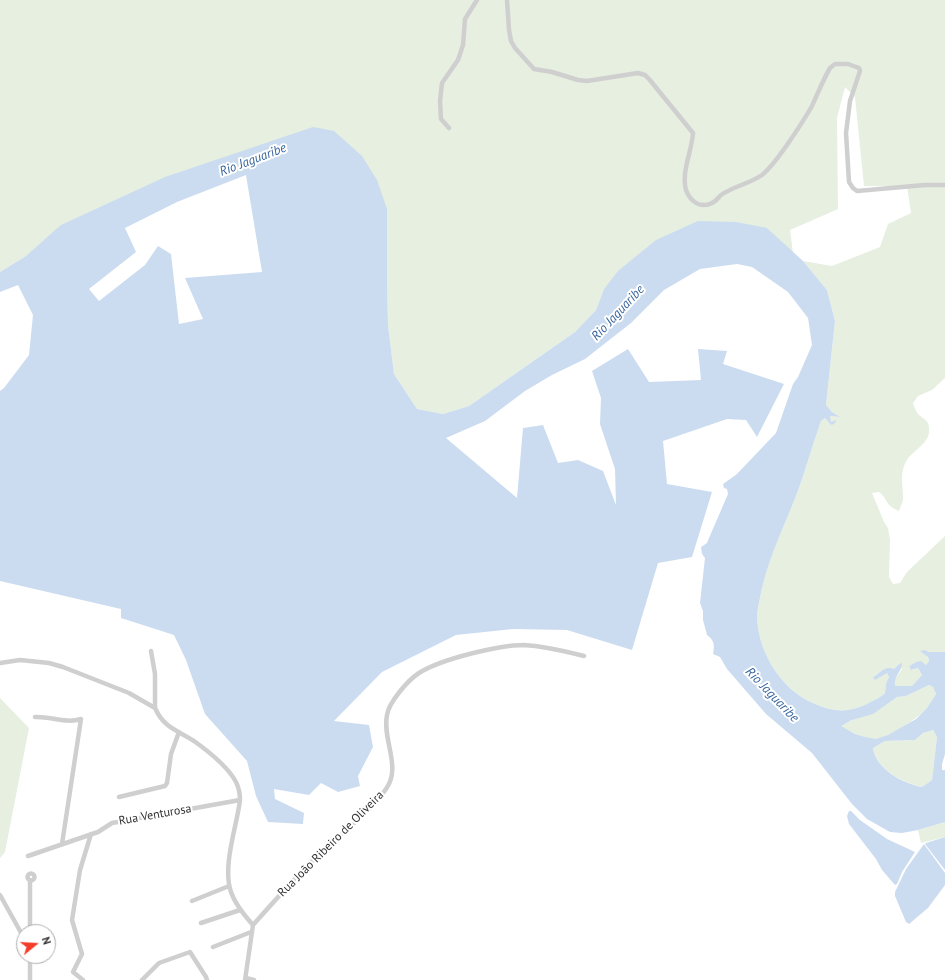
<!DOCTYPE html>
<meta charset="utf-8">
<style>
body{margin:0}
#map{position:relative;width:945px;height:980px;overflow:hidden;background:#fff;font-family:"PT Sans",sans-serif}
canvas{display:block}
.north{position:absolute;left:16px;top:924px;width:40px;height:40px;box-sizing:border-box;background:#fff;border:1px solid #adadad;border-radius:50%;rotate:72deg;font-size:11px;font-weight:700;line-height:16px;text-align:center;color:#323232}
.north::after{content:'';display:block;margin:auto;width:14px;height:18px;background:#f43c2a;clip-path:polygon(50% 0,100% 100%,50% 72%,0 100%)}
</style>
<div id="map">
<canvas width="945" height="980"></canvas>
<div class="north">N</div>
</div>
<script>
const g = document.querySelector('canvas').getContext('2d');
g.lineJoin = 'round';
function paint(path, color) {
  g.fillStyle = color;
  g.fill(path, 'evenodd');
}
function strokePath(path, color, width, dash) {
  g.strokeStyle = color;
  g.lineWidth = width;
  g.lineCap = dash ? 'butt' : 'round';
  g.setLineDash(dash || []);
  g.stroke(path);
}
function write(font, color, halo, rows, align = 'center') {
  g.font = font + ' "PT Sans",sans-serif';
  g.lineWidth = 4;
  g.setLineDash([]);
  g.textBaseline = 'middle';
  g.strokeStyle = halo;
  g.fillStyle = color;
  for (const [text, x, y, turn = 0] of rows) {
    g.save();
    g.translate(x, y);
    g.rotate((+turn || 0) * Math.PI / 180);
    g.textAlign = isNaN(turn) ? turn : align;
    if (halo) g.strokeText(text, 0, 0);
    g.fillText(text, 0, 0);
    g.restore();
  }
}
paint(new Path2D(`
 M 0,0 L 945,0 L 945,378 L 932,390 L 918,396 L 913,403 C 914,407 916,411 918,414 C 923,419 929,420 929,428 C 931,443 914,449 907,460 C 899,472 903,486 903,499 C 903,503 900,507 899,511 C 884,505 888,498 879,492 L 872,493 L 884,522 L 888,528 L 890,540 L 889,577 L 893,584 L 900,583 L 907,572 L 945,536 L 945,652 L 929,652 L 925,650 L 929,661 L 926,665 L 916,662 L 909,666 L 912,670 L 918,668 L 922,675 L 912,686 L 895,687 L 894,681 L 902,669 L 899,664 L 894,669 L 881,671 L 873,677 L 881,676 L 887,673 L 889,677 L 886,683 L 885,693 C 880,698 874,700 867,704 C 850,713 833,712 815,704 C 798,697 782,682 772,666 C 763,651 758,635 757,618 C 757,613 758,608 759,603 C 765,566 782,531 796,496 C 805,472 812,446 821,421 L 825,418 L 831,425 L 836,421 L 831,422 L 830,416 L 839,417 L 832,412 L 826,405 L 835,321 L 827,290 L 803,261 L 832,266 L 880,247 L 888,224 L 911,213 L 907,186 L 864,186 L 855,97 L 845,87 L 837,118 L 838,209 L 790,230 L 793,253 L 767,228 L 604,289 L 596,310 L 575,332 L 469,406 L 443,414 L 417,409 L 394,374 L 388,325 L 387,279 L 334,131 L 26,256 L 0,272 Z
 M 929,685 L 933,687 L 936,694 C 933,698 931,703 928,707 C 920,717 887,739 875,739 C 862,738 851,732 840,726 L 886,704 L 897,697 L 906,696 Z
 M 0,698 L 29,728 L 5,852 L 0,858 Z
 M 933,730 L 937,737 L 932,780 L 922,787 C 902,782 877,770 873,748 L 885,741 L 915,740 L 923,733 Z
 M 945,822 L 945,837 L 921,843 L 918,830 Z`), '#e6efe0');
paint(new Path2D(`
 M 313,127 L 334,131 L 362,156 L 377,180 L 387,209 L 387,279 L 388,325 L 394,374 L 417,409 L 443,414 L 469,406 L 575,332 L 596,310 L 604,289 L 618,271 L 656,240 L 698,221 L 736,222 L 767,228 L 803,261 L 827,290 L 835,321 L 826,405 L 832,412 L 840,417 L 830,416 L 831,422 L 837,420 L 834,424 L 831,425 L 825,418 L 821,421 C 812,446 805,472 796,496 C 782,531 765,566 759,603 C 758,607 757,613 757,618 C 758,635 763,651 772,666 C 782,682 797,697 815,704 C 833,712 849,713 867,704 C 874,700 880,698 885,693 L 886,683 L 889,677 L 887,673 L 875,680 L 873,677 C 880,673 885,665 894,669 L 899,664 L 902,663 C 902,672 893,677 895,686 L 912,686 L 922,675 L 918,668 L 911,670 L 909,666 L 916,662 L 921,661 L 926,665 L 929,661 L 928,657 L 920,651 L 925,650 L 929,652 L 945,652 L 945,754 L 942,764 L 942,770 L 945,770 L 945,822 L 918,830 L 902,833 L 890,832 L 867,819 L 852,804 L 812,753 L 766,714 L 727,669 L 720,657 L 713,654 C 715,645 714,640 707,635 L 703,620 L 703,611 L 700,603 L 705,558 L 702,554 L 701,547 L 707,543 L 709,538 L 728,494 L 727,489 L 724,488 L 723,484 L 737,474 L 776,433 L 793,384 L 798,377 L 812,345 L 808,318 L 788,292 L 752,267 L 737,264 L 700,269 L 664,290 L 631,323 L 585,359 L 552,375 L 525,391 L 485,421 L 446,438 L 517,498 L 523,428 L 543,425 L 558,463 L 578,460 L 603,471 L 616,505 L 615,469 L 600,424 L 601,398 L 592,371 L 628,349 L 649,382 L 701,380 L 698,349 L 727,351 L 723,364 L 784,384 L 757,437 L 746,420 L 727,419 L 663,441 L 667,484 L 712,492 L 692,557 L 658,563 L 632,650 L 567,630 L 513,629 L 456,635 L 382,672 L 334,721 L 369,725 L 373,747 L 358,776 L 360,786 L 338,792 L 321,783 L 309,795 L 274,789 L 275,799 L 304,813 L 303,824 L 268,822 L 256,796 L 247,761 L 205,714 L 186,660 L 174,635 L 121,618 L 121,609 L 0,581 L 0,391 L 4,388 L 29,355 L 33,315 L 18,285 L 0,292 L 0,272 L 26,256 L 61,225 L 165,177 ZM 246,175 L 262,272 L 185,278 L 203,319 L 179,324 L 171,254 L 158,246 L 145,265 L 99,301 L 89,289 L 136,252 L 125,228 L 177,202 ZM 929,685 L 933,687 L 936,694 L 927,708 L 916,719 L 888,735 L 876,739 L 865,737 L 855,734 L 841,726 L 852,720 L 873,714 L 897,697 L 906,696 ZM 933,730 L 937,737 L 932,780 L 922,787 C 902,783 876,769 873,748 L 885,741 L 915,740 L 923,733 Z
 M 849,811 L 851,811 L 860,820 L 887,839 L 915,852 L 902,872 L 897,884 L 895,885 L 882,870 L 876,859 L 849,824 L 847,816 Z
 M 945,837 L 945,870 L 925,844 L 926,843 Z
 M 924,844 L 945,873 L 945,885 L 928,908 L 909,924 L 906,922 L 895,896 L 895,892 L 906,869 Z`), '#cbdcf0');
strokePath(new Path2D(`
 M 507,0 L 509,30 L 511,41 L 515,48 L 534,69 L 552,72 L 578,80 L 587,81 L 638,73 L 645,75 L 649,79 L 693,133 C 692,151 681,172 686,190 C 690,201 700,209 712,203 C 715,202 718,198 721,195 C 734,186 749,184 762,175 C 772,167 780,155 787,145 C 796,132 804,120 812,106 C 818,93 823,80 830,68 L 835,64 L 848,64 L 859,68 L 860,71 L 850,101 L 846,133 L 849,182 L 853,188 L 857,191 L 925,185 L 945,185
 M 449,128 L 441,119 L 440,101 L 442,83 L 458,60 L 463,45 L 465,19 L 477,0
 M 151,651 L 155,674 L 155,708 C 164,728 177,730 194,741 C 208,751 228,767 236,782 C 239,788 240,794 240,800 C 237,826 222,866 231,892 C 235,904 244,915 253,925 L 245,980
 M 0,663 L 20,660 L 49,663 L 63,667 L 129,693 L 155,708
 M 35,717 C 50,716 66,724 81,719 L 62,844
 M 119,797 L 165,786 L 167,783 L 171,754 L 179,732
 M 28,856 L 98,832 L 112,823 L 240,800
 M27.5 877a3.5 3.5 0 1 1 7 0a3.5 3.5 0 1 1-7 0Z
 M 30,880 L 30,932
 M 0,895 L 24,938
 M 192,901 L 229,886
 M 201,923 L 240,910
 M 253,925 C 276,899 300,872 326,848 C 346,829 370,812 386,789 C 402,767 382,740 387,715 C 389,702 408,680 419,673 C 441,659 499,645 524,645 C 544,646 564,651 584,656
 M 213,947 L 251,932
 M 246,978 L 254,980
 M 30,980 L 30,956
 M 83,980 L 73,972 L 82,954 L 72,920 L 80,870 L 91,834
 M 142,980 L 159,963 L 190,952 L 206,977 L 207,980`), '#cfcfcf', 4.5);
write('12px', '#323232', '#fff', [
 ["Rua Venturosa",155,815,-10],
 ["Rua João Ribeiro de Oliveira",331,844,-45]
]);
write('italic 13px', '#38659d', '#fff', [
 ["Rio Jaguaribe",253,160,-21],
 ["Rio Jaguaribe",618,313,-47],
 ["Rio Jaguaribe",772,695,46]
]);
</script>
